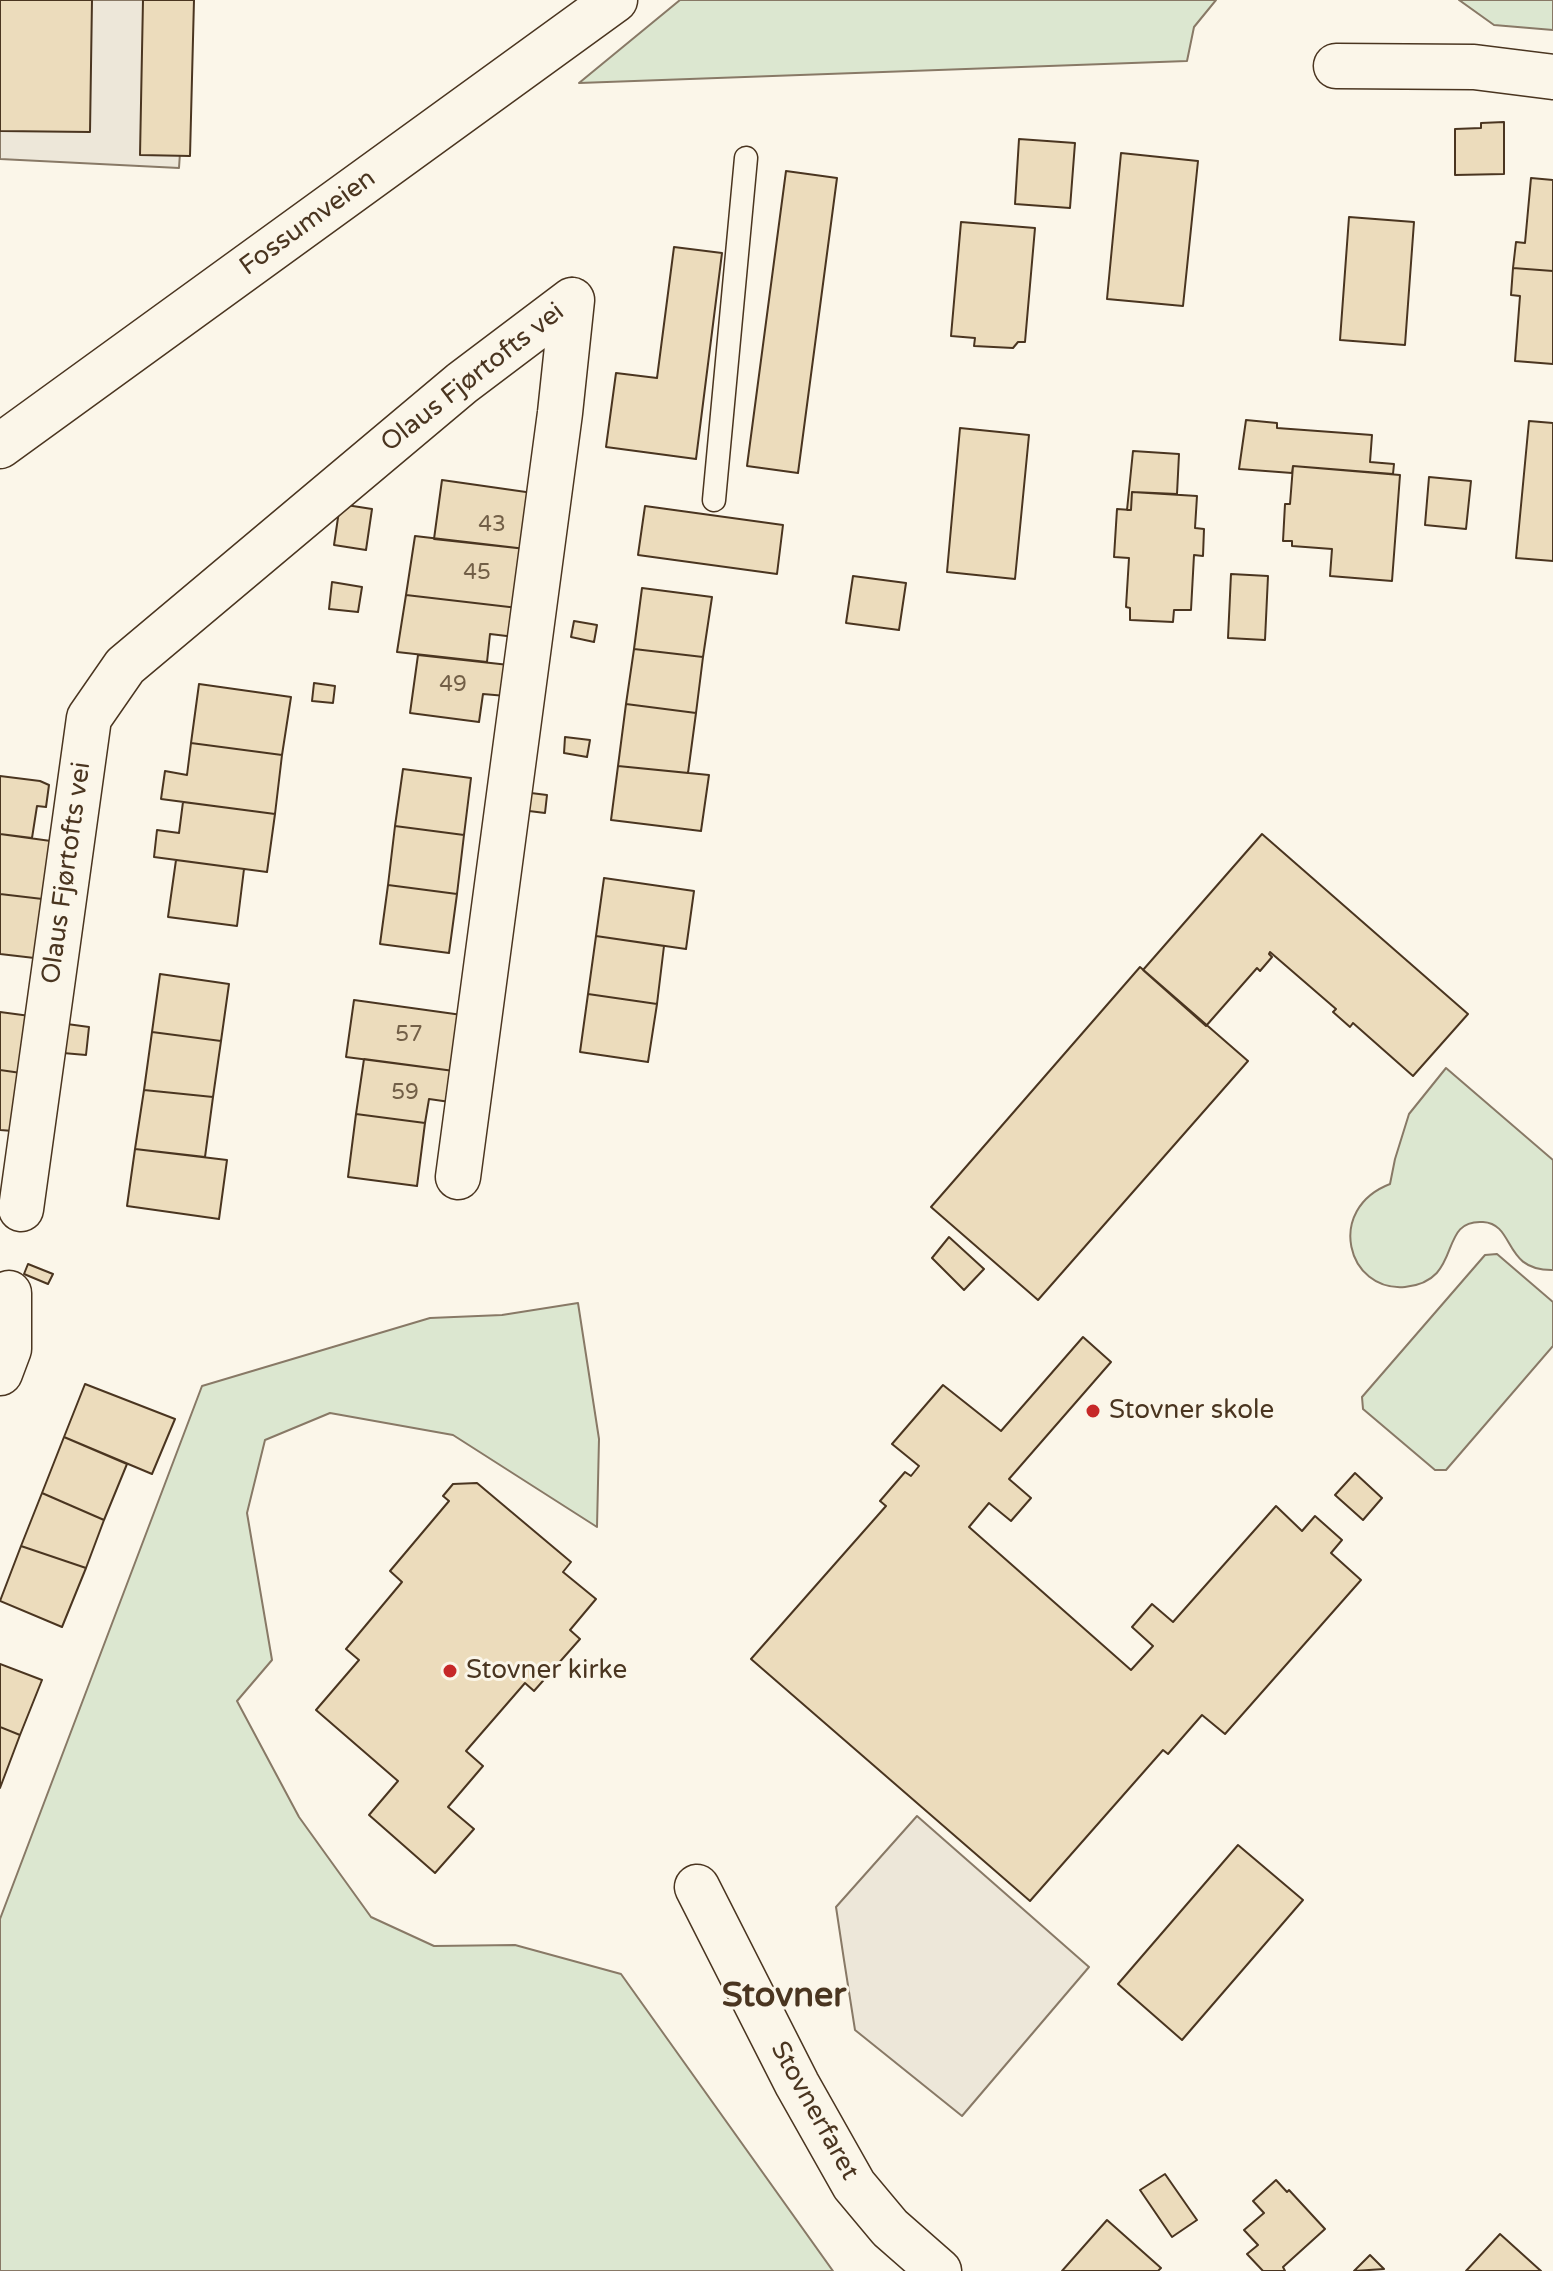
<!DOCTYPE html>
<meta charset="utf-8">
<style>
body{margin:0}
canvas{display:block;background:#fbf6e9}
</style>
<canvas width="1553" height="2271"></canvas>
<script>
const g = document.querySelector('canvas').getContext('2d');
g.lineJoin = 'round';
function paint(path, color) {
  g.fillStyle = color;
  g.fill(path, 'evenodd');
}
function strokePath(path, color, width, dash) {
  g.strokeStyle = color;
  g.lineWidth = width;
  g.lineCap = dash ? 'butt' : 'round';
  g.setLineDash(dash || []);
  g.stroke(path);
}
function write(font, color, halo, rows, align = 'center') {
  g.font = font + ' "Varela Round",sans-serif';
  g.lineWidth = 6;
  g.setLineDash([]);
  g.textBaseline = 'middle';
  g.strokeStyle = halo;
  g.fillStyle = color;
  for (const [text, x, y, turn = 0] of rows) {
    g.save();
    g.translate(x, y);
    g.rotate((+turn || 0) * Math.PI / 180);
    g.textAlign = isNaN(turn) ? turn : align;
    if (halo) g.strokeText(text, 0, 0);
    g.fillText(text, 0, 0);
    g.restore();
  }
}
const green = new Path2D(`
 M 680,0 L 1216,0 L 1194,27 L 1187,61 L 579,83 Z
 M 1459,0 L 1553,0 L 1553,30 L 1494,25 Z
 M 1446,1068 L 1553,1160 L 1553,1270 C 1502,1271 1516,1224 1483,1222 C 1436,1219 1465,1281 1405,1287 C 1347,1292 1325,1209 1390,1184 L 1395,1159 L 1409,1114 Z
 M 1497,1254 L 1553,1302 L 1553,1346 L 1446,1470 L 1435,1470 L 1363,1409 L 1362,1397 L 1485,1255 Z
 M 578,1303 L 599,1439 L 597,1527 L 453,1435 L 330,1413 L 265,1440 L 247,1513 L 272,1660 L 237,1701 L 299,1817 L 371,1917 L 434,1946 L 515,1945 L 621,1974 L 833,2271 L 0,2271 L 0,1919 L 202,1386 L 430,1318 L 502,1315 Z`);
paint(green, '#dce7d0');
strokePath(green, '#887966', 2);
const parking = new Path2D(`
 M 0,0 L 190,0 L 179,168 L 0,159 Z
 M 917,1816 L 1089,1967 L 962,2116 L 855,2030 L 844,1960 L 836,1907 Z`);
paint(parking, '#ede7d9');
strokePath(parking, '#887966', 2);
const building = new Path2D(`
 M 0,0 L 92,0 L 90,132 L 0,131 Z
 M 143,0 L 194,0 L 190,156 L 140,155 Z
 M 1504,122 L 1504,174 L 1455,175 L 1455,129 L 1481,128 L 1481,123 Z
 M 1019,139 L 1075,143 L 1070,208 L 1015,204 Z
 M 1121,153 L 1198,161 L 1183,306 L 1107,299 Z
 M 786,171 L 837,178 L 798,473 L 747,466 Z
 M 1531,178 L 1553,180 L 1553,271 L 1513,268 L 1516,242 L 1525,243 Z
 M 1349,217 L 1414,222 L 1405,345 L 1340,340 Z
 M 961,222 L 1035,228 L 1025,342 L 1018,342 L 1013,348 L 974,346 L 975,338 L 951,336 Z
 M 674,247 L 722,253 L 696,459 L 606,447 L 616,373 L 657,378 Z
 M 1513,268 L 1553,271 L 1553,364 L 1515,361 L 1520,296 L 1511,295 Z
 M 1246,420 L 1277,423 L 1277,428 L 1372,435 L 1370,462 L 1394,464 L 1393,474 L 1293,466 L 1292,473 L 1239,469 Z
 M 1529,421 L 1553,423 L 1553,561 L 1516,558 Z
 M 960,428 L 1029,435 L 1015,579 L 947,572 Z
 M 1133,451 L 1179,454 L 1177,494 L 1132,492 L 1131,510 L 1127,510 Z
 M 1293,466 L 1400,475 L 1392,581 L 1330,576 L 1332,549 L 1292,546 L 1292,541 L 1283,541 L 1285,504 L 1290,504 Z
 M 1429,477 L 1471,481 L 1466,529 L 1425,525 Z
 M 442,480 L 533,493 L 526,549 L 434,539 Z
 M 1132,492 L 1197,496 L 1195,528 L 1204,529 L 1203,556 L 1194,555 L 1191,610 L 1174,610 L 1173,622 L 1130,620 L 1130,608 L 1126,607 L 1129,558 L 1114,557 L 1117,509 L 1131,510 Z
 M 340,504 L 372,509 L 366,550 L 334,545 Z
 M 645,506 L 783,525 L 777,574 L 638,555 Z
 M 415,536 L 526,549 L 518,608 L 406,595 Z
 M 1231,574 L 1268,576 L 1265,640 L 1228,638 Z
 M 853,576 L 906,583 L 899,630 L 846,623 Z
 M 332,582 L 362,587 L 358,612 L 329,609 Z
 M 642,588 L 712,597 L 703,657 L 634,649 Z
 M 406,595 L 518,608 L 515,637 L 490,634 L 487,662 L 397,652 Z
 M 574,621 L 597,625 L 594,642 L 571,637 Z
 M 634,649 L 703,657 L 696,713 L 626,704 Z
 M 418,655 L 509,665 L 506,696 L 483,694 L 479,722 L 410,713 Z
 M 314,683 L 335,686 L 333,703 L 312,701 Z
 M 199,684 L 291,697 L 282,755 L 191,743 Z
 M 626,704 L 696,713 L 688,773 L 618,766 Z
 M 565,737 L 590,740 L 587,757 L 564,753 Z
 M 191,743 L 282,755 L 275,814 L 161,799 L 165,771 L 187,775 Z
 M 618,766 L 709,775 L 701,831 L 611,820 Z
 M 403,769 L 471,778 L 464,835 L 395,826 Z
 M 0,776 L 40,781 L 49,785 L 46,807 L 37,806 L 32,838 L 0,834 Z
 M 523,792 L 547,795 L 545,813 L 521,810 Z
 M 183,802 L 275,814 L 267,872 L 154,857 L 157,830 L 179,833 Z
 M 395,826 L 464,835 L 457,894 L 388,885 Z
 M 0,834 L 58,842 L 51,900 L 0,894 Z
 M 1262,834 L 1468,1014 L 1413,1076 L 1353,1023 L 1350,1027 L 1333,1012 L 1336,1009 L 1270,952 L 1269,954 L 1272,957 L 1260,971 L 1257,968 L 1206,1026 L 1143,970 Z
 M 176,860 L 244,869 L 237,926 L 168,917 Z
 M 604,878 L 694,891 L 686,949 L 596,936 Z
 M 388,885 L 457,894 L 449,953 L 380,944 Z
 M 0,894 L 51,900 L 43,959 L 0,954 Z
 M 596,936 L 664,946 L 657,1004 L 588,994 Z
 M 1140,967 L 1248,1061 L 1038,1300 L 931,1207 Z
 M 160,974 L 229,984 L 221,1041 L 152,1032 Z
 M 588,994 L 657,1004 L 648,1062 L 580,1052 Z
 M 354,1000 L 462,1015 L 454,1071 L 346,1057 Z
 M 0,1012 L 30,1016 L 21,1073 L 0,1070 Z
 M 67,1024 L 89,1027 L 86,1055 L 63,1053 Z
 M 152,1032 L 221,1041 L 213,1097 L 144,1090 Z
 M 364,1059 L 454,1071 L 450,1102 L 429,1099 L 425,1123 L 356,1114 Z
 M 0,1070 L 21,1073 L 13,1131 L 0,1130 Z
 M 144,1090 L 213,1097 L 205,1157 L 135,1149 Z
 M 356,1114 L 425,1123 L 417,1186 L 348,1177 Z
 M 135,1149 L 227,1160 L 219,1219 L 127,1206 Z
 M 949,1237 L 984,1269 L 964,1290 L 932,1258 Z
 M 28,1264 L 53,1274 L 48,1284 L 24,1274 Z
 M 1083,1337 L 1111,1362 L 1009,1479 L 1031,1498 L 1011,1521 L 989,1503 L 969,1527 L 1131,1670 L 1153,1646 L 1132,1627 L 1152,1604 L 1173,1622 L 1276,1506 L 1302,1531 L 1315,1516 L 1342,1540 L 1331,1553 L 1361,1580 L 1225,1734 L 1202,1715 L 1168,1754 L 1163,1750 L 1030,1901 L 751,1659 L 886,1506 L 880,1501 L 905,1472 L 911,1476 L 919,1466 L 892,1444 L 943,1385 L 1001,1431 Z
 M 85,1384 L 175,1419 L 152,1474 L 64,1437 Z
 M 64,1437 L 127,1464 L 104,1520 L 42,1493 Z
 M 1355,1473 L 1382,1498 L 1363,1520 L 1335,1495 Z
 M 477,1483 L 571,1562 L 563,1572 L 596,1599 L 570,1630 L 580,1639 L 534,1691 L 525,1683 L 466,1751 L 483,1766 L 448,1807 L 474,1829 L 435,1873 L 369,1815 L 398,1781 L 316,1710 L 359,1660 L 346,1649 L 402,1582 L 390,1571 L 449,1501 L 443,1496 L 453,1484 Z
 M 42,1493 L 104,1520 L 86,1568 L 21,1546 Z
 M 21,1546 L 86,1568 L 62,1627 L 0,1601 Z
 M 0,1664 L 42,1680 L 20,1735 L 0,1727 Z
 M 0,1727 L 20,1735 L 0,1788 Z
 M 1238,1845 L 1303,1900 L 1182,2040 L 1118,1984 Z
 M 1165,2174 L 1197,2220 L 1172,2237 L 1140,2190 Z
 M 1276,2180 L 1287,2192 L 1289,2190 L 1325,2229 L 1283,2267 L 1285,2271 L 1263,2271 L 1247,2254 L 1258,2245 L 1244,2230 L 1264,2213 L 1253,2201 Z
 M 1107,2220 L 1161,2268 L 1158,2271 L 1062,2271 Z
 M 1500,2234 L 1541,2271 L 1466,2271 Z
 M 1370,2255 L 1384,2269 L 1354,2271 Z`);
paint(building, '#ecdcbc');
strokePath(building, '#4a3520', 2);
const service = new Path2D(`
 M 714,500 L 746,158`);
const minor = new Path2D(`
 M 1336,66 L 1474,67 L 1553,77
 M 458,1177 L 560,413 L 572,300
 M 21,1209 L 89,718 L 125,666 L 462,383 L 572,300
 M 0,1373 L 9,1349 L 9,1293
 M 697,1887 L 797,2084 L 854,2185 L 890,2228 L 939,2271`);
const tertiary = new Path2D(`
 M 0,446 L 615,0`);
strokePath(service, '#4a3520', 25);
strokePath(minor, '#4a3520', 47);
strokePath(tertiary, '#4a3520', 47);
strokePath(service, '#fbf6e9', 22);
strokePath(minor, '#fbf6e9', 44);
strokePath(tertiary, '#fbf6e9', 44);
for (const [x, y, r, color] of [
 [1093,1411,8,"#c62828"],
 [450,1671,8,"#c62828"]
]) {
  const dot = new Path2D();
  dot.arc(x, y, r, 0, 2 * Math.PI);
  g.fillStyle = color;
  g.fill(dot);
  strokePath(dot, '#fbf6e9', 3);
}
write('22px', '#725f47', null, [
 ["43",492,525],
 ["45",477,573],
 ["49",453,685],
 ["57",409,1035],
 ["59",405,1093]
]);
write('26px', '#4a3520', '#fbf6e9', [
 ["Fossumveien",308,223,-36],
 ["Olaus Fjørtofts vei",473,378,-38],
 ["Olaus Fjørtofts vei",67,873,-82],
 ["Stovnerfaret",814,2111,61]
]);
write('26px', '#4a3520', '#fbf6e9', [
 ["Stovner skole",1109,1411],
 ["Stovner kirke",466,1671]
], 'left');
write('bold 34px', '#4a3520', '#fbf6e9', [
 ["Stovner",784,1997]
]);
</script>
